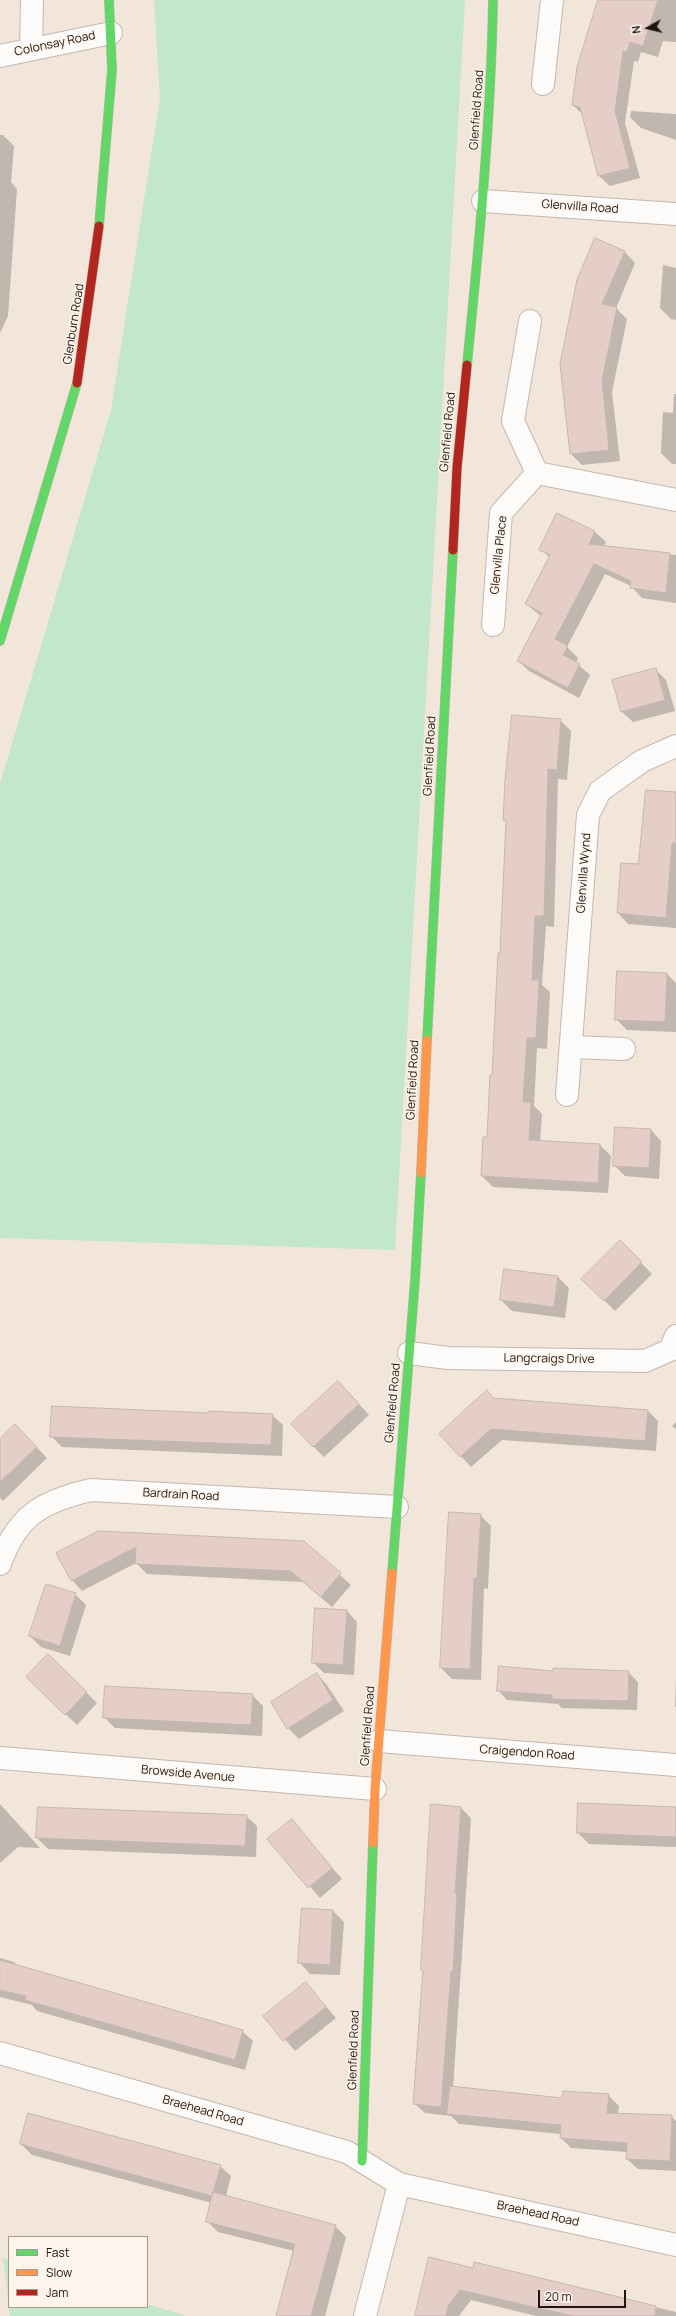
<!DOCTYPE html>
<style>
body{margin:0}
#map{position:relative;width:676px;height:2316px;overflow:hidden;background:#f2e5da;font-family:Manrope,sans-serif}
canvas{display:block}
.legend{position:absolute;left:8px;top:2236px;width:140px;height:72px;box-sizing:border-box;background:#fef4ec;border:1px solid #a49b93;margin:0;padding:5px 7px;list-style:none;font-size:12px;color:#1d150e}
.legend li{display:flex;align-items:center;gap:8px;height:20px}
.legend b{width:20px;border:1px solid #a49b93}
.north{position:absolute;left:628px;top:8px;width:40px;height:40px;-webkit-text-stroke:3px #fef4ec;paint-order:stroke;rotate:262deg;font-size:11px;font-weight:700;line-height:16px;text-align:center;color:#1d150e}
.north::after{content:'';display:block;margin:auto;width:14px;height:18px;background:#1d150e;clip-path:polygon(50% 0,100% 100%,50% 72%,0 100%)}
.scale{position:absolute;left:538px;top:2290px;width:88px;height:18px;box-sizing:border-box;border:2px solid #1d150e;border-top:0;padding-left:5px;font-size:12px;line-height:14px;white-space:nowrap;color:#1d150e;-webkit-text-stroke:3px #fef4ec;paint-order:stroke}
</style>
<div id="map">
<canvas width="676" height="2316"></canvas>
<ul class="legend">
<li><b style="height:5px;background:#63d668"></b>Fast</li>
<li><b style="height:5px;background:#ff974d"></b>Slow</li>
<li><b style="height:5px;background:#b3261e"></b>Jam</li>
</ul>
<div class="north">N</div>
<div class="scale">20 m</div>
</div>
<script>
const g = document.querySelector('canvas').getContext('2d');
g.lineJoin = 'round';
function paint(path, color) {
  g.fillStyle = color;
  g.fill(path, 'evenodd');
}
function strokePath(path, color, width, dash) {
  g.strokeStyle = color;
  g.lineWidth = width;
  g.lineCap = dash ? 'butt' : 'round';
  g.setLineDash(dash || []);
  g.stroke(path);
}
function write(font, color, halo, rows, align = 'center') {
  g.font = font + ' Manrope,sans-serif';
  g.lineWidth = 3;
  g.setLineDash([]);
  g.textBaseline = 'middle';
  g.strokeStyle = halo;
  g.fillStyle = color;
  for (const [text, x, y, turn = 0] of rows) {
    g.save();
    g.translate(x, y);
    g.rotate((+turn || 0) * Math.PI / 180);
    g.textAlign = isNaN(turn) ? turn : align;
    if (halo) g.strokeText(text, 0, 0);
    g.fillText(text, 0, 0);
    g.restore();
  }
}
paint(new Path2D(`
 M 154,0 L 465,0 L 395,1250 L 0,1238 L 0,784 L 111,410 L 160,98 Z
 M 3,2258 L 9,2260 L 9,2305 Z
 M 147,2304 L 186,2316 L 10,2316 L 9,2307 L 147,2307 Z`), '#c2e7ca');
paint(new Path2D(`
 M 599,0 L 676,0 L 676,42 L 663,41 L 658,57 L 641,52 L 638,62 L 634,61 L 625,123 L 640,178 L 610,186 L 599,176 L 584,116 L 573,105 Z
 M 631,111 L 676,114 L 676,140 L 641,128 L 630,117 Z
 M 0,135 L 3,135 L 14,146 L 11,182 L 17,189 L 8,316 L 0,333 Z
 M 596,240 L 625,252 L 635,263 L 616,308 L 627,319 L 612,392 L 620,461 L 582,465 L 571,454 Z
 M 663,265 L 676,268 L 676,320 L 671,319 L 660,308 Z
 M 674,394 L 676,394 L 676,464 L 672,464 L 661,453 L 663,412 L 673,413 Z
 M 557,514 L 595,532 L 606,542 L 603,547 L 676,555 L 676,603 L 642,598 L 631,586 L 605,574 L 567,647 L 578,658 L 576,663 L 590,675 L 579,698 L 529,671 L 518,660 L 541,616 L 526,604 L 550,558 L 541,549 Z
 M 655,669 L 666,680 L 675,711 L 633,722 L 622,712 Z
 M 560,720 L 571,731 L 567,780 L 558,779 L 554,927 L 546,926 L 542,985 L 550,992 L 547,1049 L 537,1048 L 534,1106 L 542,1114 L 540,1141 L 600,1145 L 611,1156 L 608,1193 L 493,1187 L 482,1176 L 488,1138 L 501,954 L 507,823 L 504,820 Z
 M 676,793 L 676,928 L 628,924 L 618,913 Z
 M 618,972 L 667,974 L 676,983 L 676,1032 L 627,1030 L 616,1019 Z
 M 651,1130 L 661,1141 L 659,1179 L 625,1176 L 614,1165 Z
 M 620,1241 L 652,1274 L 615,1311 L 583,1279 Z
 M 558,1277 L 569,1288 L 565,1318 L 512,1311 L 501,1300 Z
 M 349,1393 L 369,1415 L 324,1457 L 313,1446 Z
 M 494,1399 L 647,1410 L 658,1421 L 656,1451 L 502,1440 L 471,1467 L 440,1434 Z
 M 210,1414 L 272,1415 L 283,1425 L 282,1456 L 62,1447 L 51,1436 Z
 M 676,1422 L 676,1429 L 672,1426 Z
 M 15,1425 L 47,1458 L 3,1501 L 0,1498 L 0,1440 Z
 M 480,1515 L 491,1526 L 488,1589 L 484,1588 L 481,1680 L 452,1679 L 441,1668 Z
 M 99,1532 L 304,1542 L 351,1585 L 332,1607 L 303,1582 L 147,1574 L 136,1563 L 82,1591 L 72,1580 Z
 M 75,1594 L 86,1605 L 70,1656 L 41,1647 L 30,1636 Z
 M 347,1611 L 357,1622 L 354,1675 L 324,1673 L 313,1662 Z
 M 48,1655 L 97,1703 L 77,1725 L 38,1688 Z
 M 554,1672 L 628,1672 L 638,1682 L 637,1710 L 562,1708 L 558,1704 L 507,1700 L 498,1690 Z
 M 317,1674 L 327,1685 L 344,1711 L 299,1739 L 288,1728 Z
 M 676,1678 L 676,1707 L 675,1706 Z
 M 252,1695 L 263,1706 L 262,1736 L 115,1728 L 104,1717 Z
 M 0,1804 L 9,1814 L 40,1848 L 18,1847 L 0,1863 Z
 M 579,1804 L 676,1808 L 676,1847 L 589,1844 L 578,1833 Z
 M 461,1808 L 471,1818 L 453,2088 L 563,2099 L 608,2095 L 619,2106 L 618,2114 L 671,2116 L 676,2121 L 676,2171 L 638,2169 L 627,2159 L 627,2152 L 571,2148 L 561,2138 L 561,2134 L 459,2124 L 451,2116 L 425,2113 L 414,2103 L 424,1972 L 422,1969 Z
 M 246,1816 L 257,1826 L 256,1857 L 48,1849 L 37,1838 Z
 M 292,1821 L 342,1879 L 320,1898 L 269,1839 Z
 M 303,1910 L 333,1911 L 344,1922 L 340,1975 L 310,1974 L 300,1963 Z
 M 0,1958 L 14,1962 L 19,1967 L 242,2031 L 253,2041 L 245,2070 L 37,2011 L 32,2005 L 0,1997 Z
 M 306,1983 L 336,2018 L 295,2051 L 265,2016 Z
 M 21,2144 L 220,2166 L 231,2176 L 226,2196 L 335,2226 L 346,2237 L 325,2316 L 277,2316 L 294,2251 L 218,2232 L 207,2221 L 212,2203 L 32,2155 Z
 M 475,2264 L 676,2312 L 676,2316 L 536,2316 L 471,2300 L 459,2316 L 416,2316 L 474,2269 Z`), '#0003');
const building = new Path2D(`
 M 598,0 L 658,0 L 643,46 L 630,42 L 627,52 L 623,51 L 615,111 L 630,168 L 598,176 L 580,107 L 572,105 L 577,67 Z
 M 595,238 L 625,251 L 602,304 L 617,307 L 602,380 L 609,450 L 570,454 L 560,364 L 577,280 Z
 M 557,513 L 595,531 L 589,544 L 670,553 L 666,593 L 630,588 L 631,581 L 594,564 L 555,639 L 568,646 L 563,655 L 580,664 L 568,688 L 517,661 L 542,613 L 525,604 L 550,555 L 539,550 Z
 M 656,668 L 665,700 L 621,712 L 612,680 Z
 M 512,715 L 561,719 L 557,770 L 548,769 L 544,916 L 535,916 L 532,980 L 539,980 L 536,1038 L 527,1038 L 523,1102 L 531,1102 L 529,1140 L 600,1144 L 598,1183 L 481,1176 L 483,1137 L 487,1137 L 490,1075 L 492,1075 L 498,953 L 500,953 L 506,821 L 503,820 L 505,781 Z
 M 646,790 L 676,792 L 676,843 L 672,843 L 666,918 L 617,913 L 621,863 L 638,864 Z
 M 617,971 L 667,973 L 665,1022 L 615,1020 Z
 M 615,1127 L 651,1129 L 649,1168 L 613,1166 Z
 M 620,1240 L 642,1262 L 604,1301 L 581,1279 Z
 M 504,1269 L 558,1276 L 554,1307 L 500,1300 Z
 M 338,1381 L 359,1404 L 313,1447 L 291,1424 Z
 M 487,1390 L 493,1398 L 648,1410 L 645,1441 L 491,1429 L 460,1457 L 439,1434 Z
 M 52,1406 L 209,1413 L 209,1411 L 273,1414 L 271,1445 L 50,1437 Z
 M 15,1424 L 37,1447 L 0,1482 L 0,1439 Z
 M 449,1512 L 481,1514 L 477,1578 L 474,1578 L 470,1669 L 440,1668 Z
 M 99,1531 L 304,1541 L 341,1573 L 321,1597 L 291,1571 L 135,1564 L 136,1547 L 71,1581 L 56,1553 Z
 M 46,1584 L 76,1593 L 60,1646 L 29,1636 Z
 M 315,1608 L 347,1610 L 343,1665 L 312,1663 Z
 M 48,1654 L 87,1692 L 65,1715 L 26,1677 Z
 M 499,1666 L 553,1671 L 553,1668 L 629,1671 L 628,1701 L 552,1699 L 552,1695 L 497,1691 Z
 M 317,1673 L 333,1700 L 287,1729 L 271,1702 Z
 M 105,1686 L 253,1694 L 251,1725 L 103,1718 Z
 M 578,1803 L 676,1807 L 676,1837 L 577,1833 Z
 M 431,1804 L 461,1807 L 455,1893 L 457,1893 L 453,1972 L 451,1971 L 441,2107 L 413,2104 L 423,1970 L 421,1970 Z
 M 38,1807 L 247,1815 L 245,1846 L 36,1838 Z
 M 292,1819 L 332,1868 L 308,1888 L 267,1839 Z
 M 302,1908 L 333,1910 L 330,1965 L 298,1963 Z
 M 0,1960 L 243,2030 L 235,2060 L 25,2000 L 26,1996 L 0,1990 Z
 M 306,1982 L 326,2007 L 283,2041 L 263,2016 Z
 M 450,2086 L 562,2098 L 563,2091 L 609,2094 L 607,2113 L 672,2115 L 670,2161 L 626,2159 L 627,2143 L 560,2138 L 561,2125 L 447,2114 Z
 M 28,2113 L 221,2165 L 212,2196 L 20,2144 Z
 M 213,2192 L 336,2225 L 311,2316 L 276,2316 L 295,2244 L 206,2222 Z
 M 429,2257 L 473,2268 L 474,2262 L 656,2306 L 655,2316 L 573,2316 L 460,2290 L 448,2306 L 446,2316 L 415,2316 Z`);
paint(building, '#e5cec8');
strokePath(building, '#c3b7b2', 1);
const street = new Path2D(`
 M 31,49 L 32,0
 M 0,56 L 111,33
 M 543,84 L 552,0
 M 483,201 L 676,214
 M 537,473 L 676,500
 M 493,625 L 501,513 L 537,473 L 513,421 L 530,321
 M 571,1047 L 624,1049
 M 567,1095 L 588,815 L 600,791 L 642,761 L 676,746
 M 409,1353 L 448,1358 L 645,1361 L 670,1350 L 676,1336
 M 0,1564 C 17,1515 43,1501 91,1490 L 397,1507
 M 379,1741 L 676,1765
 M 0,1758 L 375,1789
 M 0,2053 L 347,2152 L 399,2184 L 676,2245
 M 365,2316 L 399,2184`);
const fast = new Path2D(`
 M 99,226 L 112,70 L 109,0
 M 467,365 C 479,244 491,122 493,0
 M 0,641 L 77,383
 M 427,1040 L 453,550
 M 392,1573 L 415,1280 L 421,1173
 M 362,2161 L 373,1843`);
const slow = new Path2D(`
 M 421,1173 L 427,1040
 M 373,1843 L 375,1789 L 392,1573`);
const jam = new Path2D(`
 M 77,383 L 99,226
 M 453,550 L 457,468 L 467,365`);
strokePath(street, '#c3b8b0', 24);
strokePath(fast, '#c3b8b0', 10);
strokePath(slow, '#c3b8b0', 10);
strokePath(jam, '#c3b8b0', 10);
strokePath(street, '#fdfbf9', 22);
strokePath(fast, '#63d668', 9);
strokePath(slow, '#ff974d', 9);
strokePath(jam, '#b3261e', 9);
write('12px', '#1d150e', '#fef4ec', [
 ["Colonsay Road",55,44,-12],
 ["Glenfield Road",477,110,-86],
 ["Glenvilla Road",580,207,4],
 ["Glenburn Road",74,324,-81],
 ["Glenfield Road",448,432,-85],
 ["Glenvilla Place",499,555,-84],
 ["Glenfield Road",430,756,-87],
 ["Glenvilla Wynd",584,873,-86],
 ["Glenfield Road",413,1080,-87],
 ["Langcraigs Drive",549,1359,1],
 ["Glenfield Road",393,1403,-85],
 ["Bardrain Road",181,1495,3],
 ["Glenfield Road",368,1726,-86],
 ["Craigendon Road",527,1753,4],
 ["Browside Avenue",188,1774,5],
 ["Glenfield Road",354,2050,-88],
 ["Braehead Road",203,2111,16],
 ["Braehead Road",538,2214,12]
]);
</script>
